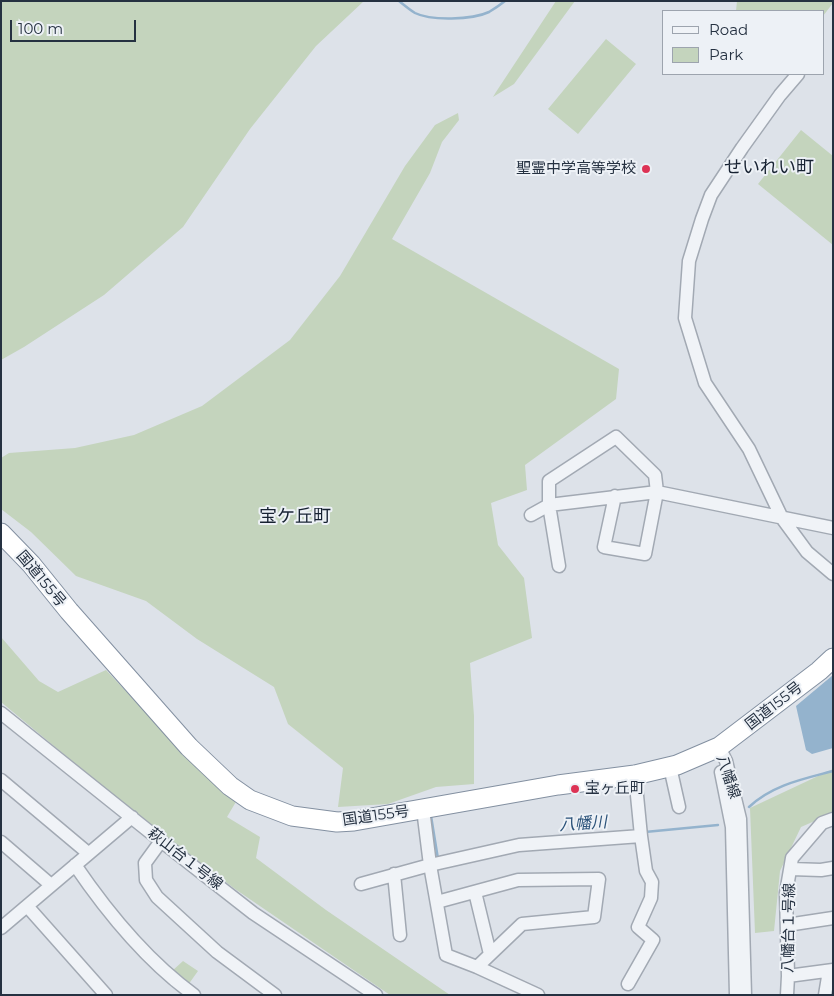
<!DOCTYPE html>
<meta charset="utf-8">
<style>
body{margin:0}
#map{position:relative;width:834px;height:996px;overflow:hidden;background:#dde2e9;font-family:Montserrat,sans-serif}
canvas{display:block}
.frame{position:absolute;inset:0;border:2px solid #253141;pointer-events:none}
.legend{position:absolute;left:662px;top:10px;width:162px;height:65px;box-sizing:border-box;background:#edf1f6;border:1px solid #9da4ae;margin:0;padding:6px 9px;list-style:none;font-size:15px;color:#253141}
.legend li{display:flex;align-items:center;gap:10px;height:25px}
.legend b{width:25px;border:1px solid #9da4ae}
.scale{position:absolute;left:10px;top:20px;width:126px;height:22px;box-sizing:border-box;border:2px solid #253141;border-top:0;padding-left:6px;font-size:15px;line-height:18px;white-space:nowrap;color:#253141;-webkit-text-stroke:4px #edf1f6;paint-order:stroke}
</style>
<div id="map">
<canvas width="834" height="996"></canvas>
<div class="frame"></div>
<ul class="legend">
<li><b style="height:6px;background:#f0f3f7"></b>Road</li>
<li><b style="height:14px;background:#c4d4bd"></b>Park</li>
</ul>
<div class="scale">100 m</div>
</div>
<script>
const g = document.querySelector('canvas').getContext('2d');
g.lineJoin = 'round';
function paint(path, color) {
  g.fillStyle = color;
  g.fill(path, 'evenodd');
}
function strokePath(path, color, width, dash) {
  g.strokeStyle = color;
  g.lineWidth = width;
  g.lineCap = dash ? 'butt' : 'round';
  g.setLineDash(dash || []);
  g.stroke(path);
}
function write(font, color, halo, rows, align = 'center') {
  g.font = font + ' Montserrat,"Noto Sans JP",sans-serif';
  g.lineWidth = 4;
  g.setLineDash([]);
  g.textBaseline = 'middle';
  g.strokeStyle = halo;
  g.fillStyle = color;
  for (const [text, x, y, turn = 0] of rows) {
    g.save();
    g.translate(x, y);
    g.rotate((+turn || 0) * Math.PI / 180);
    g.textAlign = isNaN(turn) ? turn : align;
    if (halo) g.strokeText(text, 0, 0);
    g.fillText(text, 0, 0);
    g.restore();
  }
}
paint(new Path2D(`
 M 1,1 L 364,1 L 316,46 L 250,129 L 183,227 L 104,295 L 24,347 L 1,360 Z
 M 556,1 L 575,1 L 514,84 L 493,97 L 496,92 Z
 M 737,1 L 833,1 L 833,3 L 823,16 L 823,11 L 736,11 Z
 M 606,39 L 636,64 L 578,134 L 548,109 Z
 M 458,113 L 459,120 L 442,142 L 430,173 L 392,239 L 619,369 L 616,399 L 525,465 L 527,490 L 491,503 L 498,545 L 524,578 L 532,638 L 470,663 L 474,716 L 474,784 L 436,787 L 388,804 L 338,807 L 343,768 L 288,724 L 274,687 L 197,639 L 146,601 L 76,576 L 31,532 L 1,509 L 1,458 L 9,453 L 75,448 L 134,435 L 202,406 L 290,340 L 340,276 L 405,166 L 435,125 Z
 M 801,130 L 833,156 L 833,245 L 758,184 Z
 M 1,637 L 39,681 L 58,692 L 106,670 L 187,756 L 237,800 L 227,817 L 260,837 L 256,858 L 326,910 L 450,995 L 390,995 L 235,889 L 126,806 L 1,702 Z
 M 833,769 L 833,813 L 801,827 L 780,871 L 774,931 L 755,933 L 750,808 Z
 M 183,961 L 198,971 L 188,985 L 172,971 Z`), '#c4d4bd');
paint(new Path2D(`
 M 833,675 L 833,748 L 812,754 L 806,750 L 796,706 Z`), '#94b3cd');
strokePath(new Path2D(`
 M 399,1 C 404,5 410,10 415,13 C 431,21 472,20 489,12 C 494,9 500,5 505,1
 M 749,807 C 772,785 803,779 833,771
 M 431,816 L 438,859
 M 645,832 L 718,825`), '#94b3cd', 2.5);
const minor = new Path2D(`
 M 798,74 L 780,95 L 742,148 L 711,195 L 702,219 L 689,261 L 685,318 L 705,383 L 749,449 L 782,518 L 807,552 L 833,574
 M 615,496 L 604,547 L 645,554 L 657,492 L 655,475 L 616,437 L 549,481 L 549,505 L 657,492 L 833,528
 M 531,515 L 549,505 L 559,566
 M 1,713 L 161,841 L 253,913 L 376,995
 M 719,747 L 726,761 L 740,819 L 745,995
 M 670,767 L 679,807
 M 721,772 L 732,827 L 736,995
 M 1,780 L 88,853
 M 423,809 L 430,865 L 446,955 L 477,967 L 538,995
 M 161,841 L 145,863 L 146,880 L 157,897 L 217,952 L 275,995
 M 1,842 L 51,885
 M 75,865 C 107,912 147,961 194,995
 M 791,869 L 821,870 L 833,868
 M 394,874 L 400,935
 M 361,884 L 430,865 L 519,845 L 641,836 L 635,775
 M 475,892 L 490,954
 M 437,902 L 518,880 L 599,879 L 594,917 L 522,924 L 477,967
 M 27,906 L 106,995
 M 787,925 L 833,918
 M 1,928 L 132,817
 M 788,976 L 833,970
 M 628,984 L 653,940 L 638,927 L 651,898 L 652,882 L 646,871 L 641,836
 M 787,995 L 788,976 L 786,893 L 792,858 L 822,823 L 833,819
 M 825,995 L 829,971`);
const highway = new Path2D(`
 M 1,533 L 31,564 L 69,611 L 189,747 L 230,786 L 250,800 L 292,816 L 337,822 L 354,821 L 558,785 L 635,775 L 677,765 L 719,747 L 819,671 L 833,658`);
strokePath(minor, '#a2a9b3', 15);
strokePath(highway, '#8390a1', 21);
strokePath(minor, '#f0f3f7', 12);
strokePath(highway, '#fff', 19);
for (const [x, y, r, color] of [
 [646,169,5,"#d35"],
 [575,789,5,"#d35"]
]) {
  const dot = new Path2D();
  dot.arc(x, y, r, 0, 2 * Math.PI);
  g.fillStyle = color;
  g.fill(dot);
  strokePath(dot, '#edf1f6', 2);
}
write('15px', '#253141', '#edf1f6', [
 ["聖霊中学高等学校",636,169],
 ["宝ヶ丘町",585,789,"left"]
], 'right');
write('15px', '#253141', '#edf1f6', [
 ["国道155号",41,579,50],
 ["国道155号",774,706,-38],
 ["八幡線",728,777,72],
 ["国道155号",376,816,-8],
 ["萩山台１号線",185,859,38],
 ["八幡台１号線",789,928,-89]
]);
write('italic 16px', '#2b5279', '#edf1f6', [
 ["八幡川",583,824,-4]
]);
write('18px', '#172232', '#edf1f6', [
 ["せいれい町",769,168],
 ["宝ケ丘町",295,517]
]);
</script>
